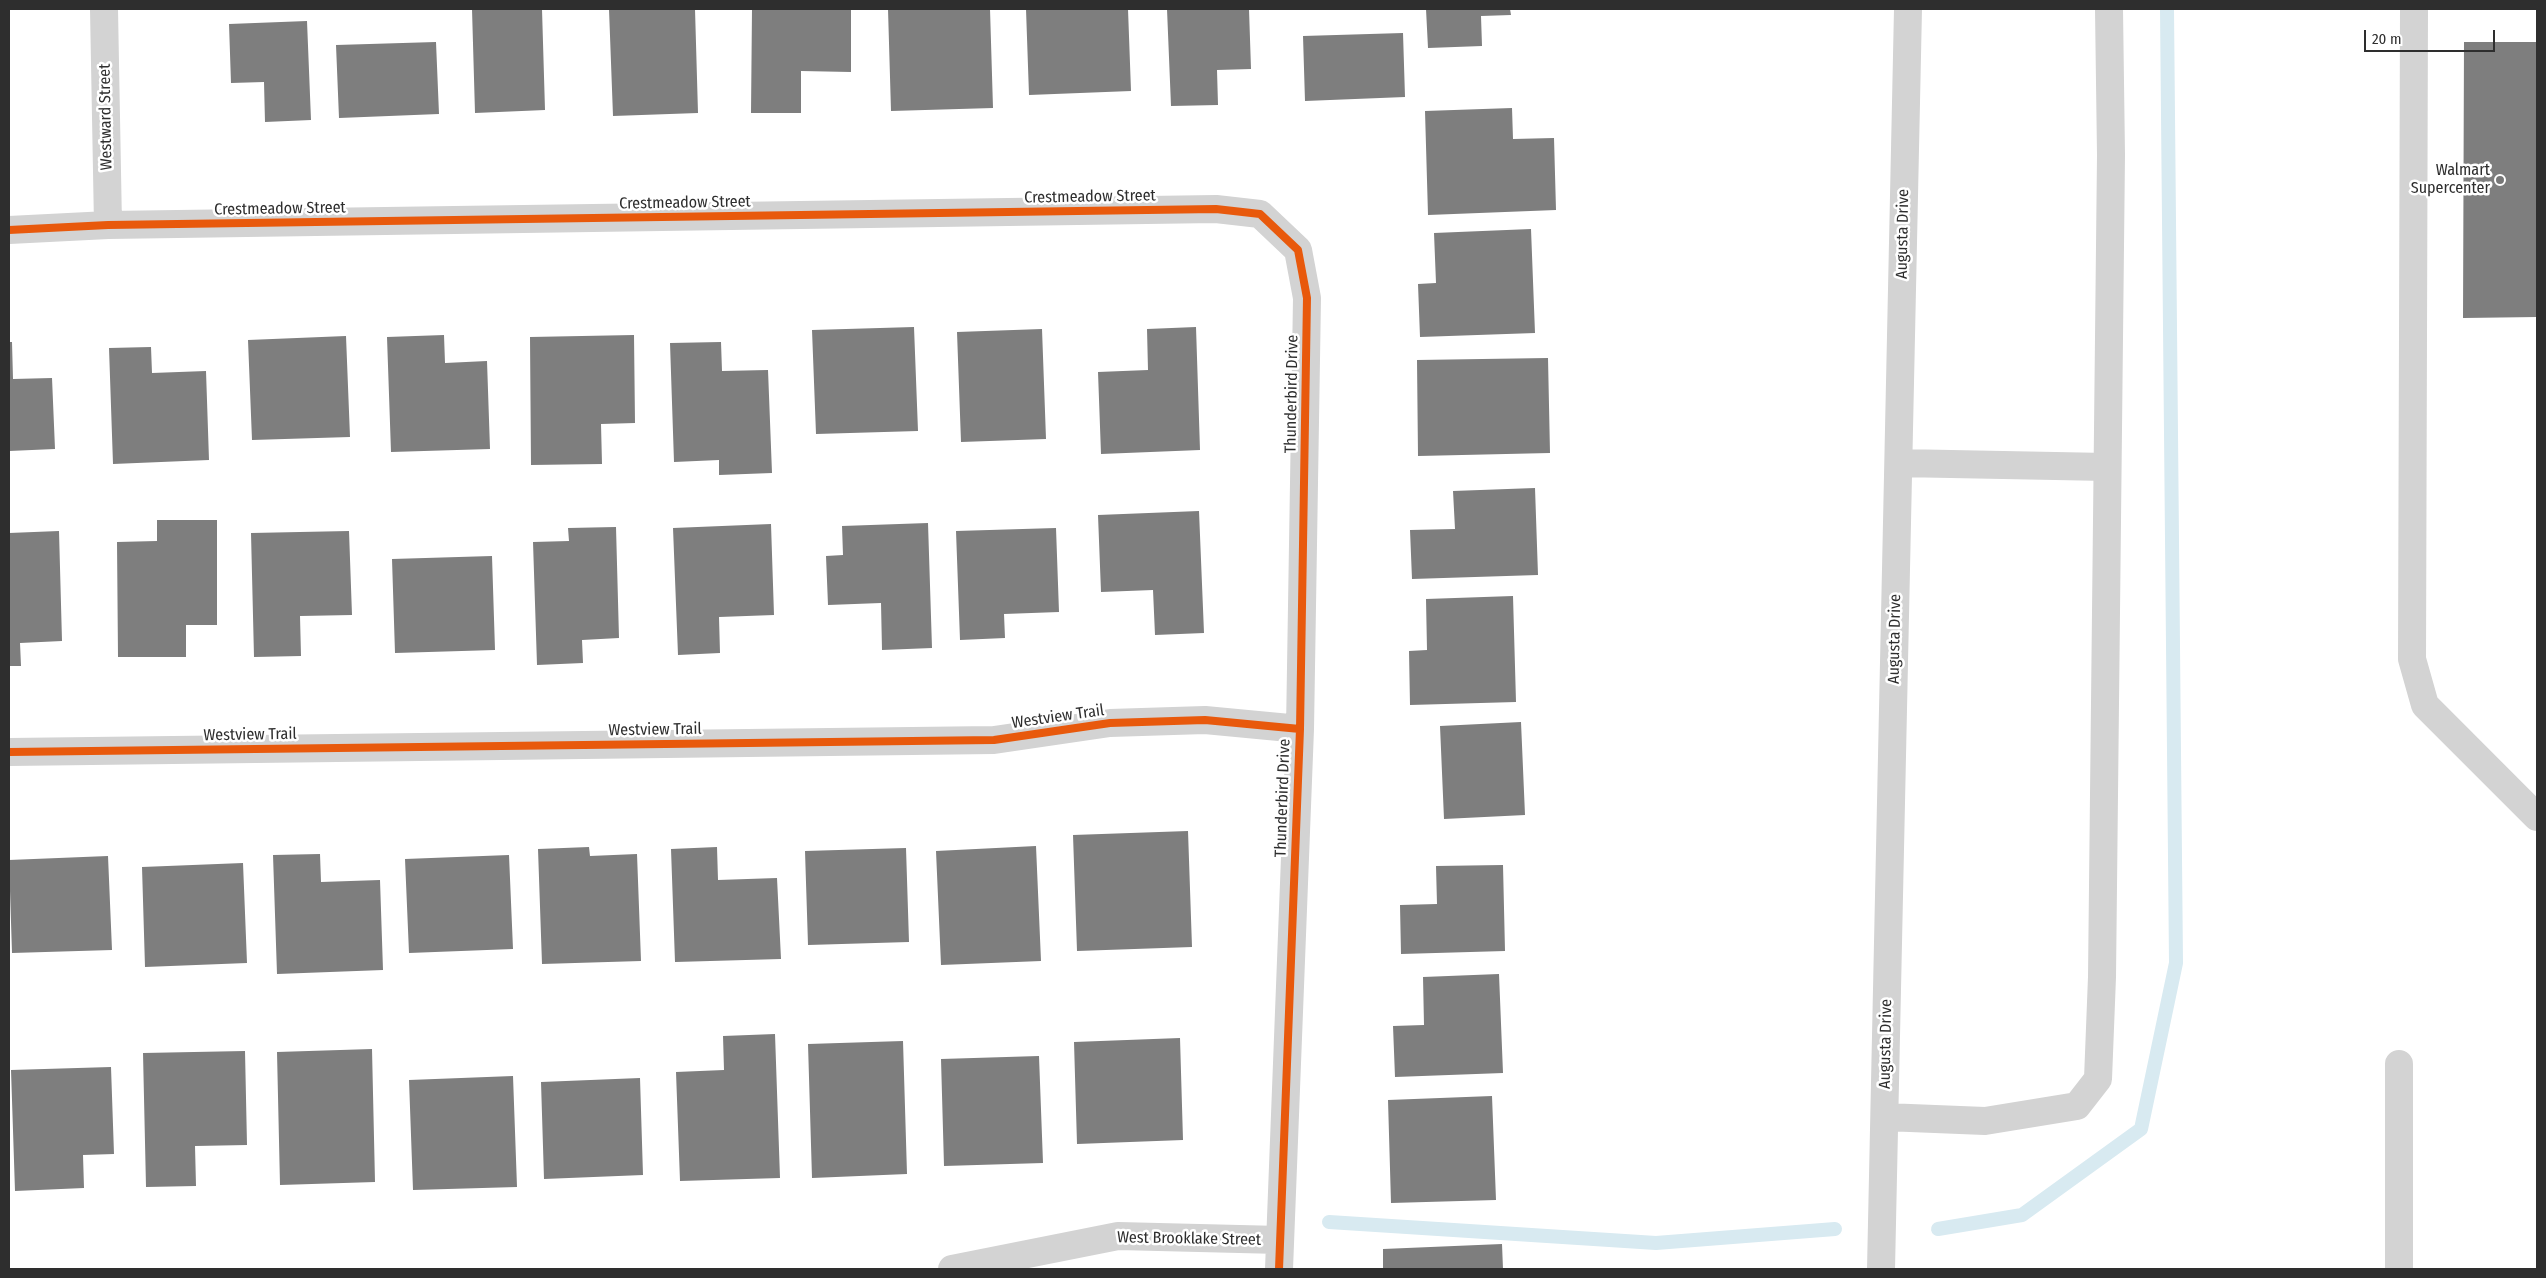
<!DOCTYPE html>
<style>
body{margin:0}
#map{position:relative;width:2546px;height:1278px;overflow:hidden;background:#fff;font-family:"Fira Sans Condensed",sans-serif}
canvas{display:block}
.frame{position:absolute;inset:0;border:10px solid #2e2e2e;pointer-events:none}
.scale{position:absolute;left:2364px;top:30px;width:131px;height:22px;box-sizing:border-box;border:2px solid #2e2e2e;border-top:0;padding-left:6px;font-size:15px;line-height:18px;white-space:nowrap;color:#2e2e2e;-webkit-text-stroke:4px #fff;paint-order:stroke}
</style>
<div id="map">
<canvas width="2546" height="1278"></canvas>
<div class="frame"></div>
<div class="scale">20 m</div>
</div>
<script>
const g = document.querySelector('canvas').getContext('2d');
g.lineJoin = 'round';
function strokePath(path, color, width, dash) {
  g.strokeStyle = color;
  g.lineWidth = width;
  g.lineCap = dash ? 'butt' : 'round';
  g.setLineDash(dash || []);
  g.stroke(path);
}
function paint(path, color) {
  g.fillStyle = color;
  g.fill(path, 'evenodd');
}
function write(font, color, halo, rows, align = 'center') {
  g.font = font + ' "Fira Sans Condensed",sans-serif';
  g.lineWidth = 5;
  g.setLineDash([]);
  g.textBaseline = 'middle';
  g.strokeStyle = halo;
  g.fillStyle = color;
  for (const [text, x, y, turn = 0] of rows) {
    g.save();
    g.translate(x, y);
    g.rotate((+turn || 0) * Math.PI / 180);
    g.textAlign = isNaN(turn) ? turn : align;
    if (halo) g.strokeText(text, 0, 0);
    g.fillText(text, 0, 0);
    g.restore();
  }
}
strokePath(new Path2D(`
 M 1329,1222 L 1656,1243 L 1835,1229
 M 1938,1229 L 2022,1215 L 2141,1129 L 2176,963 L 2167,9`), '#d8eaf1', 14);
paint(new Path2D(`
 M 472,9 L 542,9 L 545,110 L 475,113 Z
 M 609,9 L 695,9 L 698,113 L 613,116 Z
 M 752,9 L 851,9 L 851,72 L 801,71 L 801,113 L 751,113 Z
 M 888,9 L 990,9 L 993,108 L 891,111 Z
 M 1026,9 L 1128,9 L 1131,91 L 1029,95 Z
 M 1167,9 L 1249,9 L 1251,69 L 1217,70 L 1218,105 L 1171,106 Z
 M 1426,9 L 1510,9 L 1511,15 L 1481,16 L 1482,46 L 1428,48 Z
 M 307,21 L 311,120 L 265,122 L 264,82 L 231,83 L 229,24 Z
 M 1403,33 L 1405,97 L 1305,101 L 1303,36 Z
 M 436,42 L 439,114 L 339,118 L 336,45 Z
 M 2464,42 L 2537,42 L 2537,317 L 2463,318 Z
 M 1512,108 L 1513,139 L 1554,138 L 1556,210 L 1428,215 L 1425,111 Z
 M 1531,229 L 1535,333 L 1420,337 L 1418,284 L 1436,283 L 1434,233 Z
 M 914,327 L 918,431 L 816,434 L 812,330 Z
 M 1196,327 L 1200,450 L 1101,454 L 1098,372 L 1148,370 L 1147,329 Z
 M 1042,329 L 1046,439 L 961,442 L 957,332 Z
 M 444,335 L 445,363 L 487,361 L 490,449 L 391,452 L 387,337 Z
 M 634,335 L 635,423 L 601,424 L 602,464 L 531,465 L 530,337 Z
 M 346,336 L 350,437 L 252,440 L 248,340 Z
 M 9,342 L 12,342 L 13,379 L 52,378 L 55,449 L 9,451 Z
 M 721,342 L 722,371 L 768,370 L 772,473 L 719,475 L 719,460 L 674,462 L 670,343 Z
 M 151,347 L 152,373 L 206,371 L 209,460 L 113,464 L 109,348 Z
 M 1548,358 L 1550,453 L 1418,456 L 1417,360 Z
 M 1535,488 L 1538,575 L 1412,579 L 1410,530 L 1455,529 L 1453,491 Z
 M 1199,511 L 1204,633 L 1155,635 L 1153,590 L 1101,592 L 1098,515 Z
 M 157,520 L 217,520 L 217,625 L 186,625 L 186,657 L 118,657 L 117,542 L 157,541 Z
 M 928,523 L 932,648 L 882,650 L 881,603 L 828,605 L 826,556 L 843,555 L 842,526 Z
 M 771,524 L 774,615 L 719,617 L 720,653 L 678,655 L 673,528 Z
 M 616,527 L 619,638 L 582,640 L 583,663 L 537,665 L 533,542 L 569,541 L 568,528 Z
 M 1056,528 L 1059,612 L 1004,614 L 1005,638 L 960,640 L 956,531 Z
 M 59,531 L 62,641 L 20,643 L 21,666 L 9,666 L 9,533 Z
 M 349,531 L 352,615 L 300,616 L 301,656 L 254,657 L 251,533 Z
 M 492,556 L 495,650 L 395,653 L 392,559 Z
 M 1513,596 L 1516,702 L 1410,705 L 1409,651 L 1427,650 L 1426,599 Z
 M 1521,722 L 1525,815 L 1444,819 L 1440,726 Z
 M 1188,831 L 1192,947 L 1077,951 L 1073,835 Z
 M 1036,846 L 1041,961 L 941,965 L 936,851 Z
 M 589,847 L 590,856 L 637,854 L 641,961 L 542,964 L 538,849 Z
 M 717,847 L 718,880 L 777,878 L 781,959 L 675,962 L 671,849 Z
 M 906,848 L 909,942 L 808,945 L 805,851 Z
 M 320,854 L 321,882 L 380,880 L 383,970 L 277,974 L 273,855 Z
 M 509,855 L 513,949 L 409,953 L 405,859 Z
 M 108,856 L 112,950 L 12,953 L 9,860 Z
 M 243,863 L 247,963 L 145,967 L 142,867 Z
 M 1503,865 L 1505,951 L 1401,954 L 1400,905 L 1437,904 L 1436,866 Z
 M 1499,974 L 1503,1073 L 1395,1077 L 1393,1026 L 1424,1025 L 1423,977 Z
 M 775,1034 L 780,1178 L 680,1181 L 676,1072 L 724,1070 L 723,1036 Z
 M 1180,1038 L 1183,1140 L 1077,1144 L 1074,1042 Z
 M 903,1041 L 907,1174 L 812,1178 L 808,1044 Z
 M 372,1049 L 375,1182 L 280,1185 L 277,1052 Z
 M 245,1051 L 247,1145 L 195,1146 L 196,1186 L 146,1187 L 143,1053 Z
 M 1039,1056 L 1043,1163 L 944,1166 L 941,1059 Z
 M 111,1067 L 114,1154 L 83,1155 L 84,1188 L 15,1191 L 11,1070 Z
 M 513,1076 L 517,1187 L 413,1190 L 409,1080 Z
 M 640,1078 L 643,1175 L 544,1179 L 541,1082 Z
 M 1492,1096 L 1496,1200 L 1391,1203 L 1388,1100 Z
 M 1502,1244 L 1503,1269 L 1383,1269 L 1383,1249 Z`), '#7e7e7e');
strokePath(new Path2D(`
 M 104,9 L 108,225
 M 2414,9 L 2412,659 L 2425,705 L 2537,817
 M 9,230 L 108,225 L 1216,209 L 1260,214 L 1298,250 L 1307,298 L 1300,729 L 1279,1269
 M 1899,463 L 2107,467
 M 9,752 L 994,740 L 1110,723 L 1205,720 L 1300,729
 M 2399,1064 L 2399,1269
 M 1885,1117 L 1985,1121 L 2077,1106 L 2098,1079 L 2102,977 L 2111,155 L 2109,9
 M 952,1269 L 1118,1236 L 1280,1240
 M 1881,1269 L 1908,9`), '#d3d3d3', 28);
strokePath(new Path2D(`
 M 9,230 L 108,225 L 1216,209 L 1260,214 L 1298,250 L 1307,298 L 1300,729 L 1279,1269
 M 9,752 L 994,740 L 1110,723 L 1205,720 L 1300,729`), '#e8590c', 8);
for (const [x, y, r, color] of [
 [2500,180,5,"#777"]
]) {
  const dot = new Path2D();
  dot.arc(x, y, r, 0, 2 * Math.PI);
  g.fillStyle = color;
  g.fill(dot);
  strokePath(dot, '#fff', 2);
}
write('16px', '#2e2e2e', '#fff', [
 ["Westward Street",106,117,-91],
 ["Crestmeadow Street",1090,197,-1],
 ["Crestmeadow Street",685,203,-1],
 ["Crestmeadow Street",280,209,-1],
 ["Augusta Drive",1903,234,-89],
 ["Thunderbird Drive",1292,394,-89],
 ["Augusta Drive",1895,639,-89],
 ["Westview Trail",1058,717,-8],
 ["Westview Trail",655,730,-1],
 ["Westview Trail",250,735,-1],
 ["Thunderbird Drive",1283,798,-88],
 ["Augusta Drive",1886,1044,-89],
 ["West Brooklake Street",1189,1239,1]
]);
write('16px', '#2e2e2e', '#fff', [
 ["Walmart",2490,171],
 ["Supercenter",2490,189]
], 'right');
</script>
